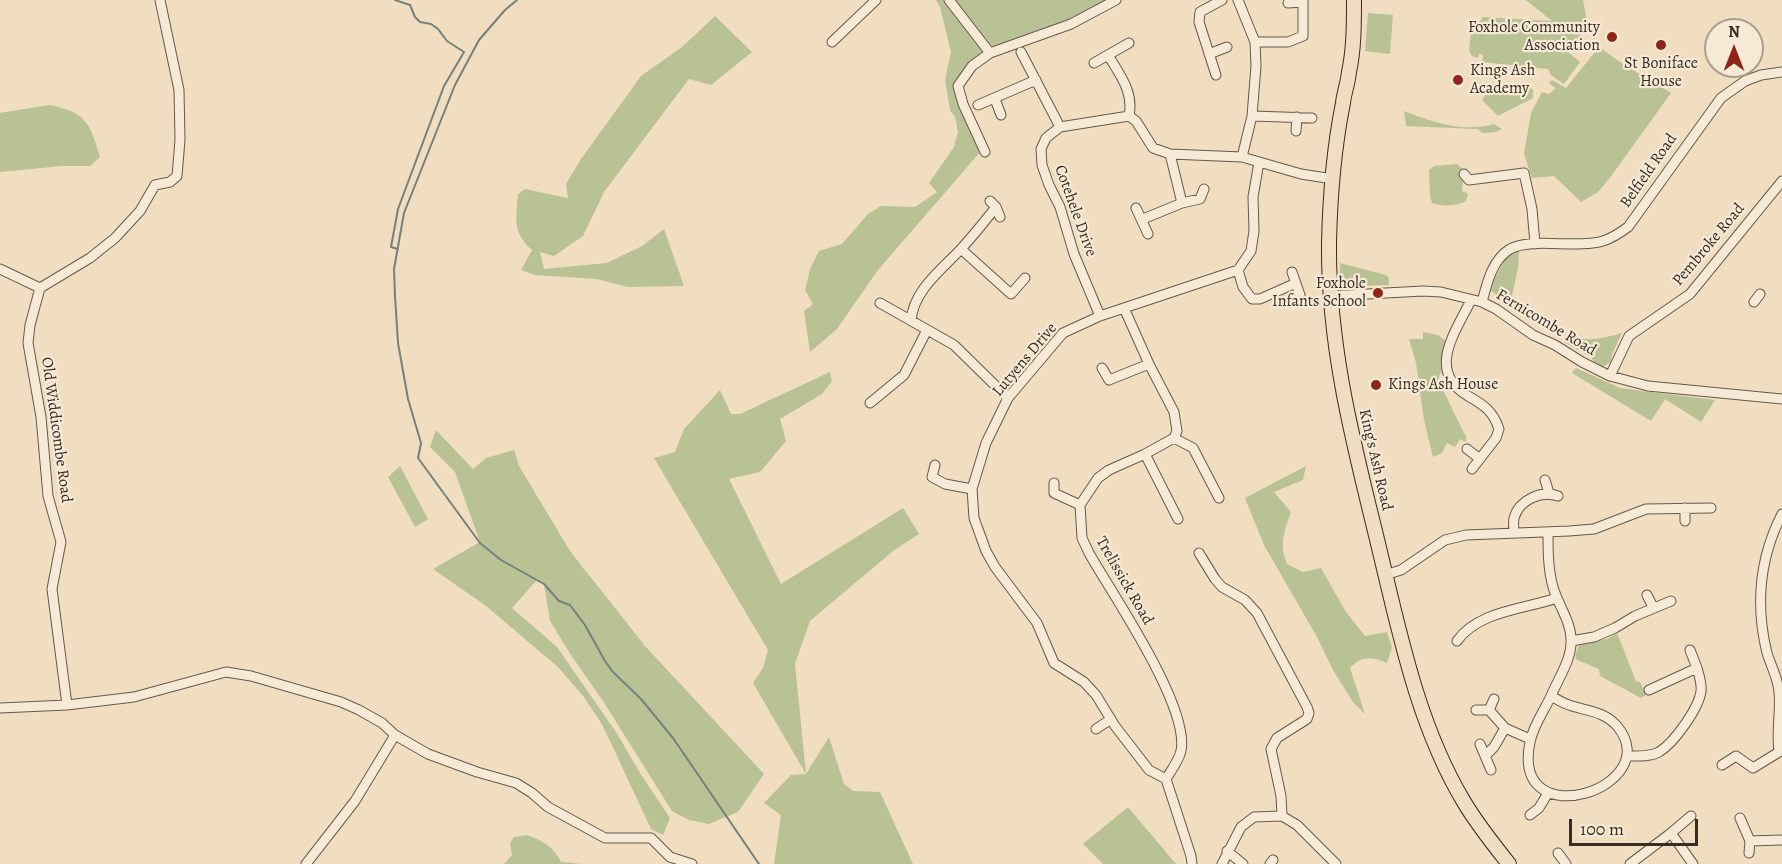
<!DOCTYPE html>
<style>
body{margin:0}
#map{position:relative;width:1782px;height:864px;overflow:hidden;background:#f1ddbf;font-family:Alegreya,serif}
canvas{display:block}
.north{position:absolute;left:1704px;top:18px;width:60px;height:60px;box-sizing:border-box;background:#f6e9d5;border:2px solid #aa9e8e;border-radius:50%;rotate:0deg;font-size:16px;font-weight:700;line-height:24px;text-align:center;color:#372d24}
.north::after{content:'';display:block;margin:auto;width:21px;height:27px;background:#8f2418;clip-path:polygon(50% 0,100% 100%,50% 72%,0 100%)}
.scale{position:absolute;left:1569px;top:819px;width:129px;height:27px;box-sizing:border-box;border:3px solid #372d24;border-top:0;padding-left:8px;font-size:18px;line-height:21px;white-space:nowrap;color:#372d24;-webkit-text-stroke:4px #f6e9d5;paint-order:stroke}
</style>
<div id="map">
<canvas width="1782" height="864"></canvas>
<div class="north">N</div>
<div class="scale">100 m</div>
</div>
<script>
const g = document.querySelector('canvas').getContext('2d');
g.lineJoin = 'round';
function paint(path, color) {
  g.fillStyle = color;
  g.fill(path, 'evenodd');
}
function strokePath(path, color, width, dash) {
  g.strokeStyle = color;
  g.lineWidth = width;
  g.lineCap = dash ? 'butt' : 'round';
  g.setLineDash(dash || []);
  g.stroke(path);
}
function write(font, color, halo, rows, align = 'center') {
  g.font = font + ' Alegreya,serif';
  g.lineWidth = 4.5;
  g.setLineDash([]);
  g.textBaseline = 'middle';
  g.strokeStyle = halo;
  g.fillStyle = color;
  for (const [text, x, y, turn = 0] of rows) {
    g.save();
    g.translate(x, y);
    g.rotate((+turn || 0) * Math.PI / 180);
    g.textAlign = isNaN(turn) ? turn : align;
    if (halo) g.strokeText(text, 0, 0);
    g.fillText(text, 0, 0);
    g.restore();
  }
}
paint(new Path2D(`
 M 936,0 L 946,0 L 987,52 L 956,84 L 981,151 L 878,270 L 837,329 L 810,352 L 804,311 L 813,304 L 805,290 L 810,269 L 819,251 L 842,244 L 868,214 L 881,206 L 915,207 L 937,192 L 929,183 L 954,147 L 958,132 L 955,117 L 950,110 L 945,80 L 951,52 L 940,7 Z
 M 955,0 L 1106,0 L 1069,20 L 992,47 Z
 M 1526,0 L 1583,0 L 1588,25 L 1568,52 L 1580,62 L 1564,84 L 1551,75 L 1548,69 L 1482,62 L 1483,55 L 1479,54 L 1478,58 L 1472,56 L 1469,51 L 1471,33 L 1483,17 L 1552,21 Z
 M 1368,13 L 1393,15 L 1390,54 L 1365,51 Z
 M 715,16 L 752,52 L 711,85 L 689,79 L 604,192 L 583,236 L 554,256 L 540,252 L 544,269 L 607,263 L 642,246 L 664,229 L 684,286 L 628,287 L 597,279 L 535,275 L 521,270 L 532,250 C 512,232 516,218 518,194 L 525,189 L 568,198 L 566,184 L 581,159 L 641,76 L 682,47 Z
 M 1599,47 L 1623,64 L 1671,93 L 1609,179 L 1598,192 L 1581,202 L 1554,176 L 1532,178 L 1524,154 L 1531,113 L 1542,92 L 1549,94 L 1556,88 L 1549,83 L 1552,80 L 1566,88 Z
 M 1528,86 L 1533,90 L 1533,98 L 1498,116 L 1482,100 L 1488,91 L 1527,95 Z
 M 49,105 C 86,112 90,123 100,157 L 90,166 L 62,166 L 0,172 L 0,113 Z
 M 1404,111 C 1432,122 1464,133 1494,124 L 1502,129 L 1496,132 L 1482,133 L 1478,129 L 1474,129 L 1406,126 Z
 M 1457,164 L 1463,169 L 1458,171 L 1463,179 L 1462,191 L 1468,194 L 1466,201 C 1458,206 1441,207 1432,203 L 1430,196 L 1429,170 L 1434,166 Z
 M 1519,250 L 1518,268 L 1510,305 L 1489,289 L 1505,259 Z
 M 1340,263 L 1386,275 L 1389,278 L 1389,285 L 1353,286 L 1343,284 L 1340,276 Z
 M 1423,332 L 1437,335 L 1445,340 L 1442,353 L 1442,368 L 1438,380 L 1466,437 L 1466,442 L 1460,439 L 1455,447 L 1447,443 L 1442,453 L 1433,457 L 1424,420 L 1416,363 L 1409,339 L 1423,339 Z
 M 1622,333 L 1612,354 L 1611,362 L 1602,367 L 1594,363 L 1592,358 L 1564,342 L 1567,336 C 1587,342 1602,339 1622,333 Z
 M 1576,368 L 1620,388 L 1715,400 L 1701,422 L 1665,399 L 1651,421 L 1572,373 Z
 M 830,372 L 832,381 L 822,394 L 780,419 L 786,441 L 760,472 L 729,479 L 781,584 L 903,508 L 919,534 L 893,551 L 810,621 L 795,664 L 806,774 L 829,737 L 844,784 L 853,791 L 880,792 L 913,864 L 774,864 L 781,815 L 764,803 L 791,775 L 806,774 L 753,683 L 763,668 L 768,650 L 654,458 L 675,452 L 684,429 L 720,390 L 731,414 L 740,414 Z
 M 436,430 L 473,469 L 486,458 L 514,450 L 519,466 L 570,551 L 645,646 L 764,774 L 738,812 L 709,824 L 689,820 L 672,811 L 603,701 L 571,655 L 550,621 L 544,584 L 537,580 L 512,608 L 557,647 L 616,732 L 640,773 L 670,818 L 663,835 L 651,829 L 603,726 L 584,697 L 558,667 L 486,606 L 433,569 L 480,542 L 455,472 L 430,447 Z
 M 400,466 L 428,519 L 415,527 L 388,477 Z
 M 1306,466 L 1303,480 L 1274,492 L 1291,512 C 1284,532 1279,544 1287,564 L 1303,572 L 1321,568 L 1346,612 L 1365,636 L 1387,632 L 1392,647 L 1387,663 C 1372,657 1362,655 1350,668 L 1365,714 L 1353,702 L 1333,670 L 1317,637 L 1264,545 L 1245,498 Z
 M 1617,633 L 1636,681 L 1640,682 L 1646,695 L 1641,698 L 1600,676 L 1599,669 L 1577,660 L 1575,656 L 1579,645 L 1607,639 Z
 M 1128,807 L 1176,864 L 1103,864 L 1083,844 Z
 M 527,835 C 543,841 554,847 561,862 L 582,864 L 504,864 L 512,855 L 510,843 L 514,837 Z`), '#b8c294');
strokePath(new Path2D(`
 M 395,0 L 410,5 L 415,17 L 420,22 L 431,24 L 438,29 L 447,41 L 464,52 L 444,86 L 398,209 L 391,247 L 398,249
 M 517,0 L 505,10 L 479,40 L 455,85 L 404,213 L 394,269 L 395,296 L 398,343 L 408,399 L 421,443 L 418,458 L 480,543 L 501,560 L 544,584 L 559,601 L 570,605 L 585,625 L 605,661 L 612,671 L 641,699 L 673,738 L 759,864`), '#74827e', 2);
const minor = new Path2D(`
 M 949,0 L 990,53
 M 1238,0 L 1255,42 L 1256,66 L 1252,116 L 1242,157
 M 1288,3 L 1303,2
 M 832,42 L 876,0
 M 1255,42 L 1288,42 L 1303,36 L 1303,0
 M 1021,52 L 1060,127
 M 1209,54 L 1227,47
 M 1108,55 C 1120,75 1134,92 1129,116
 M 1094,63 L 1129,43
 M 1216,75 L 1199,22 L 1200,12 L 1222,0
 M 995,99 L 1001,115
 M 978,105 L 1036,80
 M 1252,116 L 1312,118
 M 1296,131 L 1297,117
 M 985,152 L 963,104 L 958,86 L 972,66 L 990,53 L 1071,24 L 1116,0
 M 1170,154 L 1182,203
 M 1464,174 L 1469,180 L 1524,173 L 1532,209 L 1535,244
 M 990,201 L 996,207 L 1000,217
 M 1136,208 L 1148,234
 M 1143,219 L 1182,203 L 1200,199 L 1204,189
 M 961,249 L 1011,294 L 1025,278
 M 0,269 L 40,288 L 30,325 L 28,343 L 41,417 L 48,496 L 61,542 L 52,589 L 67,705 L 134,697 L 226,672 L 251,676 L 341,702 L 359,710 L 382,723 L 395,735 L 428,754 L 477,772 L 516,783 L 532,793 L 548,807 L 605,838 L 651,838 L 670,857 L 692,864
 M 1238,270 L 1243,287 L 1252,299 L 1260,299 L 1296,283
 M 1292,272 L 1300,295
 M 40,288 L 90,258 L 115,238 L 140,211 L 155,185 L 170,182 L 177,176 L 180,140 L 179,90 L 160,0
 M 1330,296 L 1423,291 L 1441,292 L 1482,302 L 1496,309 L 1533,335 L 1555,345 L 1582,362 L 1610,376 L 1648,386 L 1782,399
 M 1471,300 C 1455,333 1426,371 1468,396 C 1484,405 1493,411 1499,429 L 1496,438 L 1472,469
 M 1482,302 C 1487,283 1492,260 1510,249 C 1531,237 1577,249 1603,241 C 1612,238 1620,233 1628,227 L 1721,98 L 1745,81 L 1761,75 L 1782,72
 M 1754,302 L 1760,294
 M 880,303 L 954,345 L 1008,398
 M 1124,308 L 1149,364 L 1174,412 L 1177,431 L 1174,438 L 1145,454 L 1109,470 L 1098,478 L 1080,505 L 1082,538 L 1089,553 C 1112,594 1190,706 1181,751 C 1179,760 1171,771 1166,779
 M 1100,316 L 1074,254 L 1060,207 L 1049,185 L 1042,165 L 1041,149 L 1046,138 L 1060,127 L 1129,116 L 1136,121 L 1153,148 L 1170,154 L 1242,157 L 1301,174 L 1333,179
 M 911,321 C 913,291 941,270 960,250 C 973,236 985,221 996,207
 M 1102,368 L 1109,380 L 1149,364
 M 1610,376 L 1629,336 L 1690,294 L 1782,181
 M 870,403 L 904,375 L 927,330
 M 1174,438 L 1193,448 L 1219,498
 M 1467,449 L 1480,459
 M 1145,454 L 1178,519
 M 935,465 L 932,477 L 945,484 L 972,489
 M 1545,480 L 1549,493
 M 1054,483 L 1054,493 L 1080,505
 M 1685,508 L 1685,521
 M 1548,532 C 1548,551 1548,569 1553,587 C 1558,605 1571,621 1571,640 C 1572,659 1558,679 1551,696 C 1558,700 1564,704 1572,706 C 1588,711 1605,712 1617,726 C 1668,787 1510,839 1530,742 C 1533,726 1544,711 1551,696
 M 1514,533 C 1514,529 1513,523 1514,518 C 1519,500 1541,490 1558,496
 M 1199,553 L 1215,579 L 1222,587 L 1245,600 L 1257,613 L 1307,707 L 1309,713 L 1307,719 L 1277,738 L 1271,749 L 1281,796 L 1282,816
 M 1385,575 L 1401,570 L 1445,540 L 1466,535 L 1569,531 L 1594,529 L 1646,509 L 1711,508
 M 1647,595 L 1653,607
 M 1457,641 C 1478,611 1525,609 1557,598
 M 1571,641 L 1594,637 L 1615,628 L 1635,616 L 1671,601
 M 1690,650 L 1697,668
 M 0,708 L 67,705
 M 1476,710 L 1489,710 L 1505,728
 M 1489,710 L 1494,699
 M 1096,729 L 1111,719
 M 1480,744 L 1491,770
 M 1485,756 L 1494,747 L 1505,728 L 1530,739
 M 1627,756 C 1637,756 1650,757 1659,752 C 1674,743 1699,708 1701,691 C 1702,684 1699,675 1697,668 L 1649,690
 M 1722,765 L 1736,756 L 1753,768 L 1779,752 C 1776,732 1781,712 1779,692 C 1778,678 1771,666 1767,653 C 1755,604 1759,559 1782,514
 M 1530,815 L 1539,808 L 1548,793
 M 1282,816 L 1297,825 L 1336,864
 M 1740,818 L 1750,841
 M 1671,833 L 1691,816
 M 1227,851 L 1243,864
 M 1558,853 L 1566,864
 M 1749,853 L 1750,841 L 1782,840
 M 306,864 L 355,801 L 395,735
 M 1192,864 L 1191,856 L 1166,779 L 1149,770 L 1115,726 L 1096,695 L 1084,682 L 1054,663 L 1037,623 L 995,567 L 986,551 L 974,518 L 972,489 L 986,443 L 1008,398 L 1063,333 L 1100,316 L 1238,270 L 1251,251 L 1254,231 L 1253,197 L 1259,162
 M 1222,864 L 1241,827 L 1254,817 L 1282,816
 M 1270,864 L 1273,860
 M 1630,864 L 1671,833 L 1693,864`);
const highway = new Path2D(`
 M 1354,0 C 1354,24 1354,49 1349,72 C 1348,83 1344,93 1343,103 C 1334,148 1330,196 1329,243 C 1328,339 1350,430 1373,523 C 1396,615 1414,719 1464,802 C 1477,824 1493,844 1509,864`);
strokePath(minor, '#66594b', 11);
strokePath(highway, '#372d24', 16);
strokePath(minor, '#f6e9d5', 9);
strokePath(highway, '#f1ddbf', 14);
for (const [x, y, r, color] of [
 [1612,37,6,"#8f2418"],
 [1661,45,6,"#8f2418"],
 [1458,80,6,"#8f2418"],
 [1378,293,6,"#8f2418"],
 [1376,385,6,"#8f2418"]
]) {
  const dot = new Path2D();
  dot.arc(x, y, r, 0, 2 * Math.PI);
  g.fillStyle = color;
  g.fill(dot);
  strokePath(dot, '#f6e9d5', 2);
}
write('16px', '#372d24', '#f6e9d5', [
 ["Foxhole Community",1600,28],
 ["Association",1600,46],
 ["St Boniface",1661,64,"center"],
 ["House",1661,82,"center"],
 ["Kings Ash",1470,71,"left"],
 ["Academy",1470,89,"left"],
 ["Foxhole",1366,284],
 ["Infants School",1366,302],
 ["Kings Ash House",1388,385,"left"]
], 'right');
write('16px', '#372d24', '#f6e9d5', [
 ["Belfield Road",1649,171,-55],
 ["Cotehele Drive",1075,211,70],
 ["Pembroke Road",1709,245,-50],
 ["Fernicombe Road",1546,323,31],
 ["Lutyens Drive",1025,360,-50],
 ["Old Widdicombe Road",56,430,82],
 ["King's Ash Road",1375,460,77],
 ["Trelissick Road",1124,581,60]
]);
</script>
